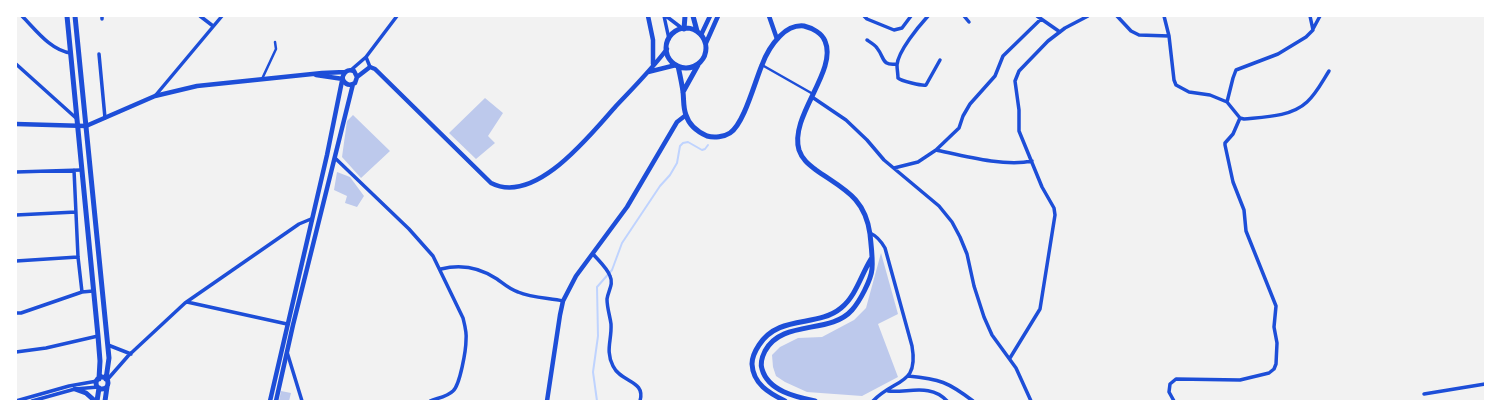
<!DOCTYPE html>
<style>
body{margin:0}
#map{position:relative;width:1501px;height:417px;overflow:hidden;background:#f2f2f2;font-family:Spectral,serif}
canvas{display:block}
.frame{position:absolute;inset:0;border:17px solid #fff;pointer-events:none}
</style>
<div id="map">
<canvas width="1501" height="417"></canvas>
<div class="frame"></div>
</div>
<script>
const g = document.querySelector('canvas').getContext('2d');
g.lineJoin = 'round';
function strokePath(path, color, width, dash) {
  g.strokeStyle = color;
  g.lineWidth = width;
  g.lineCap = dash ? 'butt' : 'round';
  g.setLineDash(dash || []);
  g.stroke(path);
}
function paint(path, color) {
  g.fillStyle = color;
  g.fill(path, 'evenodd');
}
strokePath(new Path2D(`
 M 597,401 L 593,372 L 598,336 L 597,287 L 612,270 L 622,243 L 660,186 L 670,175 L 677,163 L 680,146 L 683,143 L 688,142 L 702,150 L 705,149 L 708,145`), '#bfd3fe', 2);
paint(new Path2D(`
 M 485,98 L 503,113 L 488,136 L 495,143 L 476,159 L 449,133 Z
 M 353,115 L 390,151 L 361,178 L 342,157 L 347,121 Z
 M 337,172 L 350,177 L 364,196 L 357,207 L 345,203 L 347,196 L 334,190 Z
 M 881,253 L 898,314 L 878,324 L 898,377 L 862,396 L 807,392 L 785,382 L 776,376 L 773,367 L 772,355 L 780,347 L 798,338 L 822,337 L 854,320 L 866,308 Z
 M 281,391 L 291,393 L 289,401 L 279,401 Z`), '#bdc9ec');
strokePath(new Path2D(`
 M 762,65 L 813,94
 M 262,79 L 276,49 L 275,42`), '#1d4ed8', 2.5);
strokePath(new Path2D(`
 M 22,16 C 35,29 51,51 71,53
 M 200,16 L 213,26
 M 664,16 L 669,39
 M 666,16 L 683,29
 M 864,16 L 867,19 L 894,30 L 902,28 L 911,16
 M 928,16 C 919,26 898,51 897,65 C 897,69 898,74 898,78 C 901,81 922,86 926,85 L 940,60
 M 964,16 L 969,22
 M 1037,16 L 1060,32
 M 1117,16 L 1131,31 L 1139,35 L 1169,36
 M 1164,16 L 1169,36 L 1174,80 L 1176,85 L 1189,92 L 1210,95 L 1227,102 L 1240,118 L 1244,119 C 1264,117 1291,117 1307,102 C 1316,94 1322,82 1329,71
 M 102,19 L 102,16
 M 1313,29 L 1320,16
 M 867,40 C 870,42 875,45 877,48 C 885,58 881,66 897,64
 M 99,54 L 105,118
 M 366,57 L 370,67
 M 16,64 L 76,118
 M 351,70 L 366,57 L 397,16
 M 155,96 L 222,16
 M 812,97 L 846,120 L 867,140 L 884,160 L 939,206 L 952,222 L 960,237 L 967,254 L 974,286 L 984,317 L 992,335 L 1016,368 L 1031,401
 M 1227,102 L 1233,78 L 1236,70 L 1278,54 L 1306,37 L 1313,30 L 1310,16
 M 936,150 L 959,128 L 963,116 L 970,104 L 995,76 L 1003,56 L 1041,19
 M 335,158 L 409,229 L 433,256 L 463,318 C 465,326 467,333 466,340 C 466,350 460,385 453,391 C 447,397 437,398 430,401
 M 894,168 L 918,162 L 936,150 C 964,156 1005,167 1032,161
 M 74,170 L 78,257 L 82,292
 M 16,172 L 81,170
 M 16,215 L 76,212
 M 870,233 C 877,236 881,241 885,248 L 912,346 C 919,386 895,378 873,401
 M 593,254 C 599,261 607,268 610,276 C 614,284 608,291 607,299 C 607,308 610,316 611,324 C 612,340 605,350 613,366 C 621,383 646,380 640,401
 M 16,261 L 78,257
 M 441,269 C 461,264 479,267 497,279 C 504,284 509,289 518,292 C 532,298 549,298 563,301
 M 187,302 L 287,324
 M 16,313 L 21,313 L 82,292 L 93,291
 M 108,345 L 131,354
 M 16,352 L 46,348 L 98,336
 M 287,352 L 302,401
 M 1010,358 L 1040,309 L 1055,215 L 1054,208 L 1042,187 L 1019,131 L 1019,110 L 1015,81 L 1019,71 L 1048,41 L 1065,28 L 1088,16
 M 908,376 C 940,379 948,382 973,401
 M 107,380 L 128,356 L 185,303 L 299,224 L 311,219
 M 888,391 C 908,393 931,383 947,401
 M 1424,394 L 1485,384
 M 16,401 L 69,386 L 97,381
 M 32,401 L 75,389 L 98,387
 M 1174,401 L 1169,392 L 1170,384 L 1176,379 L 1240,380 L 1269,373 L 1274,369 L 1276,364 L 1277,343 L 1274,327 L 1276,306 L 1246,231 L 1244,210 L 1233,182 L 1225,145 L 1225,143 L 1233,134 L 1240,118`), '#1d4ed8', 3.5);
strokePath(new Path2D(`
 M 648,16 L 653,40 L 653,64
 M 769,16 L 777,39
 M 701,35 L 710,16
 M 706,43 L 718,16
 M 648,72 L 676,65
 M 316,75 L 343,79
 M 357,77 L 370,67 L 375,69 L 491,183 C 535,206 590,135 616,106 C 633,88 652,69 667,49
 M 16,124 L 86,126 L 155,96 L 197,86 L 322,73 L 345,72
 M 270,401 L 327,155 L 343,76 C 345,71 348,69 354,71 L 357,77 L 355,83 C 350,86 346,85 343,80
 M 276,401 L 293,325 L 353,84
 M 547,401 L 560,315 L 563,301 L 576,276 L 627,207 L 677,122 L 686,115`), '#1d4ed8', 4.5);
strokePath(new Path2D(`
 M 67,16 L 98,336 L 100,361 L 99,379
 M 75,16 L 109,358 L 106,379
 M 693,16 L 697,31
 M666 48a20 20 0 1 1 40 0a20 20 0 1 1-40 0Z
 M 684,29 L 685,16
 M 678,66 C 680,75 682,84 683,92 C 684,100 683,108 686,115 C 689,125 698,132 707,136 C 714,138 724,137 730,133 C 744,124 755,81 762,65 C 766,54 772,44 780,36 C 787,29 794,25 804,26 C 812,28 822,33 825,41 C 838,71 789,116 799,150 C 802,159 808,164 816,170 C 843,189 865,197 870,234 C 871,245 873,258 872,269 C 871,280 860,301 852,310 C 830,335 782,319 765,351 C 762,357 760,363 762,369 C 768,391 796,397 815,401
 M 683,92 L 698,65
 M96 383a6 6 0 1 1 12 0a6 6 0 1 1-12 0Z
 M 75,389 L 86,393 L 95,401
 M 97,401 L 99,388
 M 105,401 L 107,387
 M 785,401 C 769,393 753,384 752,364 C 752,357 755,351 759,345 C 779,314 817,328 841,308 C 856,296 861,275 871,259`), '#1d4ed8', 5);
</script>
